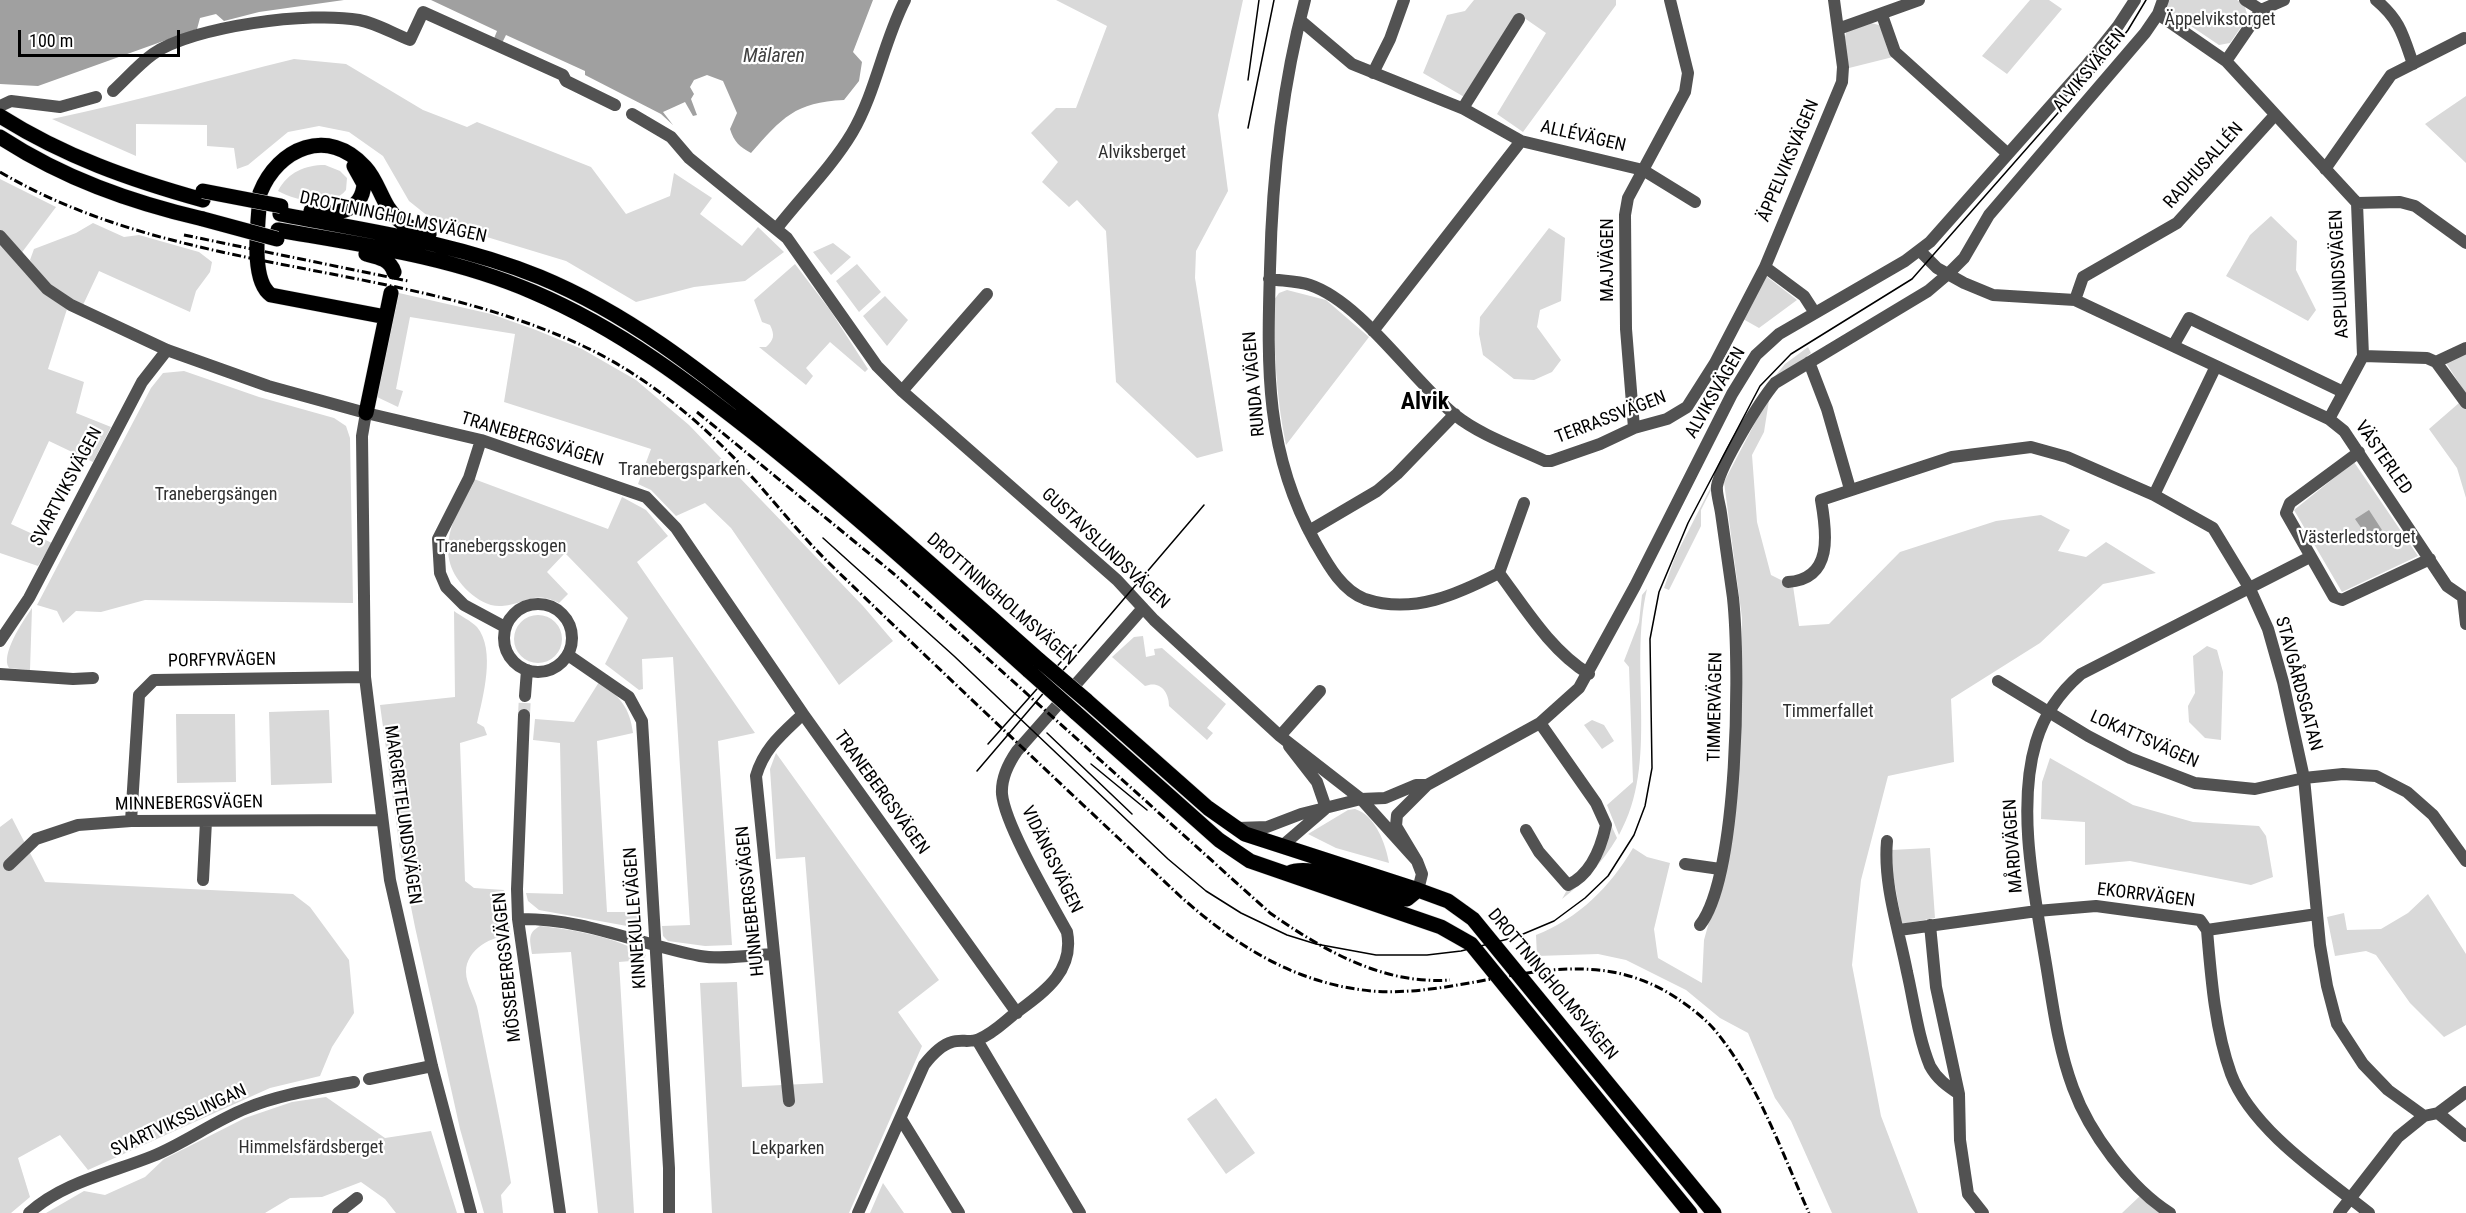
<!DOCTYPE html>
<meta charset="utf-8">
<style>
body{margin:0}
#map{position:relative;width:2466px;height:1213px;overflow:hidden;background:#fff;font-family:"Roboto Condensed",sans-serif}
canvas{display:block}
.scale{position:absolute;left:18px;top:30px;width:162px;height:27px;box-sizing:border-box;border:3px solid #000;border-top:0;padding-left:8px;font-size:18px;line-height:21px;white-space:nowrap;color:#000;-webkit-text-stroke:4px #fff;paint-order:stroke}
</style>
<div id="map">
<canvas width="2466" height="1213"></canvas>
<div class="scale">100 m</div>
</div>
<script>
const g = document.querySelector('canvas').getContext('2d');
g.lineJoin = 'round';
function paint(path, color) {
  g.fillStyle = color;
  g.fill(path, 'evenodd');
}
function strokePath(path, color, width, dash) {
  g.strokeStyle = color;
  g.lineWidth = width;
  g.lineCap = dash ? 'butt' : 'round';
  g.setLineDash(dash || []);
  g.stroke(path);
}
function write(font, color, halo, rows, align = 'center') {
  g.font = font + ' "Roboto Condensed",sans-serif';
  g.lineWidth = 4.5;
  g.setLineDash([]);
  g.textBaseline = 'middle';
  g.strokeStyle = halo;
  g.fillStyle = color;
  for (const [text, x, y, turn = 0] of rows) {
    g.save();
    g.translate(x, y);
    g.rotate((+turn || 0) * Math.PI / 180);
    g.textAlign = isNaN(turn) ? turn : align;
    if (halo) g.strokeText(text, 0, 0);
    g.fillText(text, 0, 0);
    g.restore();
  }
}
paint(new Path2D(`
 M 1056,0 L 1243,0 L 1218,115 L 1228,191 L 1196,251 L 1195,278 L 1223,451 L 1197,458 L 1116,382 L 1106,231 L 1077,200 L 1069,207 L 1042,182 L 1058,162 L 1031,133 L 1056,108 L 1076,108 L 1107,26 Z
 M 1474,0 L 1616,0 L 1616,5 L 1523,132 L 1497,114 L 1546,33 L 1520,15 L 1466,98 L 1423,73 L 1447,15 L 1465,11 Z
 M 2030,0 L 2049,0 L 2062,9 L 2007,74 L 1982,56 Z
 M 2167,0 L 2237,0 L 2244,4 L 2248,17 L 2230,43 L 2219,45 L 2164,8 Z
 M 1871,23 L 1879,25 L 1893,57 L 1849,68 L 1844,40 L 1847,30 Z
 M 294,59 L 346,64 L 423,110 L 467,127 L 477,122 L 591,167 L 626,214 L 670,196 L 674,173 L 712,198 L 700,214 L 742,246 L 758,227 L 784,252 L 745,281 L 694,287 L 636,302 L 566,261 L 434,221 L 409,201 L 383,156 L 349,132 L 319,126 L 288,132 L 248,165 L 237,169 L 234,148 L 207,146 L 207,125 L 136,124 L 136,156 L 52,119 C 134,102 213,79 294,59 Z
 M 2466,96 L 2466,163 L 2425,124 Z
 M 325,165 L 340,171 L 347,178 L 346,190 C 331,209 296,201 278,191 C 288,172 305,165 325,165 Z
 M 0,179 L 56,207 L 20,255 L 0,231 Z
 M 2271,216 L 2297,241 L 2296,270 L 2316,310 L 2308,321 L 2226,276 L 2250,235 Z
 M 93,223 L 124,237 L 139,235 L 199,252 L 212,262 L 210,272 L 196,291 L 190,312 L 99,271 L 83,305 C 61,296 42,281 30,260 L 34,249 L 76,233 Z
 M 1549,228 L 1565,238 L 1561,301 L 1540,310 L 1537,327 L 1561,360 L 1552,372 L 1534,380 L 1514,379 L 1483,355 L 1479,334 L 1480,317 Z
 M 0,243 L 43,293 L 67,309 L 48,369 L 84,382 L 76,413 L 111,427 L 93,462 L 49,441 L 11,524 L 52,543 L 38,566 L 0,553 Z
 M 833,243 L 851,257 L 831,275 L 813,252 Z
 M 795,264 L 830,310 L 868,369 L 865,372 L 830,342 L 806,368 L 813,376 L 806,385 L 759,347 L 766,347 C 774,340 775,335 770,325 L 762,322 L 754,300 Z
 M 857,264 L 881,292 L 859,312 L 836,281 Z
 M 1766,276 L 1797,300 L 1759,328 L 1743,319 Z
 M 1287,290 L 1326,300 L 1369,337 L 1286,445 C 1276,397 1274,349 1274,300 L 1279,293 Z
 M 399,293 L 491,314 L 536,330 L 582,349 L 636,380 L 689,425 L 863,606 L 893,641 L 839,685 L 731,528 L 705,503 L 676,516 L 651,490 L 638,484 L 651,449 L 504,402 L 515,334 L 410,317 L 396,389 L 403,391 L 398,407 L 377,397 Z
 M 885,296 L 908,320 L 887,346 L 863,316 Z
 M 1808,347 L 1811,353 C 1756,391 1731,452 1701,510 L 1701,526 L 1669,590 L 1664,588 L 1675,557 L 1755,401 L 1785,364 Z
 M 2466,353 L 2466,394 L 2446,363 Z
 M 184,371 L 259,397 L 334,418 L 346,426 L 350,438 L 353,603 L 145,600 L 101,612 L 76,611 L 63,623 L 57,611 L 37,605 L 151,388 L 163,373 Z
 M 1770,394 L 1764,432 L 1752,455 L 1757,522 L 1771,575 L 1793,586 L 1799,626 L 1829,624 L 1900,552 L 1996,521 L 2041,515 L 2070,530 L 2058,551 L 2086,557 L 2106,542 L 2156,573 L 2103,584 L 2040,643 L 1951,699 L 1954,762 L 1888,776 L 1861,880 L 1852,965 L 1881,1116 L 1918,1213 L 1832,1213 L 1791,1121 L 1775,1098 L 1748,1033 L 1720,1018 L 1686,990 L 1626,960 L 1598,954 L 1537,956 L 1536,935 C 1579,918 1610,887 1633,848 L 1647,857 L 1670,863 L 1654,929 L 1658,958 L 1702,983 L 1704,940 L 1724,868 L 1741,692 L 1742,618 L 1724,482 Z
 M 2459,403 L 2466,403 L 2466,498 L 2457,468 L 2429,429 Z
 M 2354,462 L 2418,556 L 2342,592 L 2294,510 Z
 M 474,479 L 608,529 L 622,497 L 646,510 L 668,536 L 637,562 L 755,733 L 718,741 L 732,945 L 705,946 L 668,941 L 663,936 L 662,926 L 690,925 L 673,657 L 642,659 L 643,689 L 639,690 L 605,664 L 628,618 L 565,553 L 547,572 L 568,594 L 559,603 C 533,590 527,604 502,606 C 489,607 478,600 469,592 C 430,555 454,518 474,479 Z
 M 1647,589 C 1628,669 1660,762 1619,835 L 1607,805 L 1633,782 L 1629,667 L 1624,661 L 1639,622 L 1642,595 Z
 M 32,608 L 30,670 L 9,668 C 0,655 23,621 32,608 Z
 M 454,611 C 461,616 471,621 477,627 C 496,650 483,697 477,723 L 484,727 L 487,735 L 460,743 L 465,881 L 474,888 L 504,890 L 511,935 C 492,936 466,949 466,972 C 466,984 476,999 478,1011 C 489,1068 502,1126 511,1183 L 501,1195 L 503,1213 L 484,1213 L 460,1129 L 415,927 L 401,857 L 380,705 L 455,697 Z
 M514 639a24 24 0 1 1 48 0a24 24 0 1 1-48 0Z
 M 1143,636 L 1146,657 L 1155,655 L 1154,649 L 1162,648 L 1226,704 L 1207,728 L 1213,733 L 1207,740 L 1169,706 C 1169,692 1160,680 1145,686 L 1112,657 L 1134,637 Z
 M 2207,646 L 2217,650 L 2223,672 L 2221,740 L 2205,738 L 2189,722 L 2188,706 L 2195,693 L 2193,656 Z
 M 599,682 C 620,696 630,708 633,733 L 597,741 L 607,912 L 642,912 L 641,924 L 638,928 L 539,910 L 528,901 L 526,893 L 563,894 L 560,743 L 533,740 L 535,719 L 574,722 Z
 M 329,710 L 332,783 L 271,785 L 269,712 Z
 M 176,714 L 235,714 L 236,782 L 177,783 Z
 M 1592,720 L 1604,725 L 1614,741 L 1602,749 L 1584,725 Z
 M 776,753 L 939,980 L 898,1012 L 922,1046 L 849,1213 L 712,1213 L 700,983 L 737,982 L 742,1087 L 823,1083 L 805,857 L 776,859 L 770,769 Z
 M 2050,758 L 2133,805 L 2193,822 L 2259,826 L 2266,836 L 2273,877 L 2251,885 L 2130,861 L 2085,865 L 2085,822 L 2041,819 L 2042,782 Z
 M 1601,803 L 1617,838 C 1603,862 1584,882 1562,899 L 1567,890 L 1600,859 Z
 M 1355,809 C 1375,815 1386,844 1389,863 L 1336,848 L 1308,834 L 1348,810 Z
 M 12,818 L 45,882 L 293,894 L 310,907 L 349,960 L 354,1013 L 332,1047 L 320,1076 L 270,1088 L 88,1170 L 60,1135 L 18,1158 L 30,1197 L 11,1213 L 0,1213 L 0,827 Z
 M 1930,848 L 1935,918 L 1902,924 L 1890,858 L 1891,850 Z
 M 2428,894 L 2466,954 L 2466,1025 L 2444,1037 L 2410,1003 L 2376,955 L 2366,951 L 2335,956 L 2327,917 L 2344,913 L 2347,930 L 2381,929 L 2408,913 Z
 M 540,926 C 576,930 615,937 646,955 L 643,960 L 619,962 L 634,1213 L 598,1213 L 571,952 L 532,954 C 530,940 527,933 540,926 Z
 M 326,1097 L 385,1138 L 431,1131 L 457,1213 L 396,1213 L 385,1199 L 361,1182 L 322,1197 L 290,1198 L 265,1213 L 46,1213 L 84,1191 L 105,1195 L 145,1177 L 164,1159 L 245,1118 L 292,1102 Z
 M 1216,1098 L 1255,1153 L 1226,1174 L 1187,1119 Z
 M 883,1183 L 904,1213 L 870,1213 Z
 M 2140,1196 L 2162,1213 L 2122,1213 Z`), '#d9d9d9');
paint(new Path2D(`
 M 0,0 L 344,0 L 259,12 L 224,21 L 216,14 L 200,18 L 197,29 L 38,86 L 0,84 Z
 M 431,0 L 873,0 L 853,52 L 862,62 L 859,81 L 844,100 C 795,102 782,118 751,153 C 740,147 734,142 730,129 L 737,113 L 723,81 L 707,75 L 694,80 L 690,87 L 694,94 L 691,99 L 697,115 L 693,116 L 685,102 L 663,112 L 673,125 L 661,114 L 585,75 L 585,71 L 506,35 L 501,45 L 493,41 L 497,31 Z
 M 2369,510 L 2382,530 L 2369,539 L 2355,519 Z`), '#a0a0a0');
strokePath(new Path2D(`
 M 524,715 L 525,696`), '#d9d9d9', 12, [12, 6]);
const major = new Path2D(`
 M 0,116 C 63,156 131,180 203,200
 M 0,137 C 63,178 130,202 203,219
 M 311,211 C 334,215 362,213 364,184 L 354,166
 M 280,214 C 368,231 456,243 540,277 C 627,313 699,370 771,428 C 863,502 951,582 1039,660
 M 278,230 C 364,245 452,257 533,292 C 620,329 692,384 765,442 C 856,515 942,593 1029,671
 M 366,254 C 378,257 390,259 394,272
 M 386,317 L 271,295 C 249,280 259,218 260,193 C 278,148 328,126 365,167 C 380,183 382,207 400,221 C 408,228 419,231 429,234
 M 366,413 L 391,293
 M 1086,700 L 1208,808 L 1245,834 L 1418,890 L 1448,901 L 1473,919 L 1714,1213
 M 1075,712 L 1219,840 L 1250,861 L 1441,927 L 1471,944 L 1690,1213
 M 1289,873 C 1314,862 1372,891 1398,898 L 1407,899 L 1418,890`);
strokePath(major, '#dbdbdb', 16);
strokePath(new Path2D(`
 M 1305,0 C 1282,86 1272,181 1270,269 C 1267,368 1265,453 1315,542 C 1327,563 1341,590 1365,599 C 1413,615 1458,594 1499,573
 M 2245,0 L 2261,10
 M 2376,0 C 2400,20 2403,35 2413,64
 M 2158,14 L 2226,61 L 2357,203 L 2363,356 L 2329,419
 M 1882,15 L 1895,52 L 2008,154
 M 1300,20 L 1352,64 L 1464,109 L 1521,141 L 1643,170 L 1695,202
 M 1838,29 L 1919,0
 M 2226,61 L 2261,10 L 2284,0
 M 1373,73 L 1390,39 L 1404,0
 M 113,91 C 126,79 139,64 153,54 C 193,26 311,11 359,20 C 376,23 394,34 410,40 L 423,12 L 563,75 L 566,81 L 615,105
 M 0,106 L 11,101 L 60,107 L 96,97
 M 1463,108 L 1519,19
 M 632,114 L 671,137 L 689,158 L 787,238 L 877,366 L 902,391 L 1117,580 L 1154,620 L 1280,736 L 1361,799 L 1417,861 L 1422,874 L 1418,890
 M 2325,169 L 2391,75 L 2464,38
 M 2357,203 L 2400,202 L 2415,206 L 2466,243
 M 777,228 C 801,197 831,168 852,133 C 876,92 883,43 905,0
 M 0,236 L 47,289 L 71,305 L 167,350 L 268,386 L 366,413 L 481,440 L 646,497 L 676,528 L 803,714 L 1017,1013
 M 1920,251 L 1937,268 L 1964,283 L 1993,295 L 2075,300 L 2329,419 L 2344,431 L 2447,586 L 2466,599
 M 1269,279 C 1282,281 1298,281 1310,285 C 1361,302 1413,381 1455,415 C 1480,435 1515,447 1545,461 L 1551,461 L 1600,444 L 1634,428 L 1667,419 L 1687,407 L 1715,363 L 1765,267
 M 2075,300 L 2083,277 L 2177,223 L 2275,115
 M 1815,313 L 1804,296 L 1765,267 L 1842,82 L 1843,67 L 1834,0
 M 1373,331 L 1521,141
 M 2173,346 L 2189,318 L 2341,391
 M 2363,356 L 2427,358 L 2436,362 L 2466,348
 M 1809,362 L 1827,409 L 1850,489
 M 2436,362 L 2466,403
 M 902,391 L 987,294
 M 366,413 L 362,436 L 365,677 L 390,880 L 432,1066 L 471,1213
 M 1634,428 L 1626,329 L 1625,215 L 1628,198 L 1685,92 L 1688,73 L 1670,0
 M 481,440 L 469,478 L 438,539 L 440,573 L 446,587 L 464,605 L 505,627
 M 2359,452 L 2290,503 L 2286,513 L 2334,597 L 2342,600 L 2430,559
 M 2154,495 L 2216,366
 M 1309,531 L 1377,491 L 1397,474 L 1455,414
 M 1499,573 C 1525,608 1551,651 1589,674
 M 1499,573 L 1524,503
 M 1788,582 C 1833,579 1827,534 1821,500 L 1952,457 L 2031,447 L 2067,457 L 2154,495 L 2213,528 L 2250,589 L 2268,629 L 2283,682 L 2304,778 L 2320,945 L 2327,986 L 2337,1024 L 2363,1064 L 2388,1090 L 2424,1116 L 2438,1113 L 2466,1136
 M 2463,598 L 2466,624
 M504 638a34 34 0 1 1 68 0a34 34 0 1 1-68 0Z
 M 0,641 L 29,598 L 142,382 L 167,350
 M 568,655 L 629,697 L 642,721 L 669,1168 L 669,1213
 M 0,674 L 73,679 L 93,678
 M 1998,681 L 2088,736 L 2130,758 L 2195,783 L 2255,789 L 2304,778 L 2343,774 L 2376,776 L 2407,792 L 2433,815 L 2466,861
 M 525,696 L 527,670
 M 524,715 L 517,889 L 518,919 L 560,1213
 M 1280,736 L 1320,691
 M 1289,746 L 1317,782 L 1326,808
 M 131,821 L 139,695 L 154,680 L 365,677
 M 1238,828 L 1267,827 L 1301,814 L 1361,799 L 1385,798 L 1416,785 L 1427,785
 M 1526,830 L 1539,852 L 1568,885 C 1590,875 1601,848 1606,825 L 1596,803 L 1540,723
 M 1887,841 C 1883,884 1899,930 1907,972 C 1914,1002 1918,1037 1930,1066 C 1937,1079 1947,1086 1959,1094
 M 1282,846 L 1325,809
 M 1417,861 L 1396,826 L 1397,815 L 1427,785 L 1540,723 L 1579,688 L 1635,586 L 1732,394 L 1756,355 L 1779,334 L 1905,261 L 1930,242 L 2086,66 L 2118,26 L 2135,0
 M 1685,864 L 1720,869
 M 9,865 L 36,839 L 78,825 L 131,821 L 382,820
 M 203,880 L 206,821
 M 518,919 C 586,918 636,944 700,956 C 723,960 751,955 774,954
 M 1700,925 C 1739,875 1740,664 1733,598 C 1729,570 1725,541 1721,513 C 1720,505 1716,493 1717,486 C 1721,464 1760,401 1775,383 L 1928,291 L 1948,274 L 1964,258 L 1989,215 L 2145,33 L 2158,14 L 2163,0
 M 1930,925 L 1936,987 L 1959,1094 L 1960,1140 L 1968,1194 L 1983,1213
 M 1899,930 L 2037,911 L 2096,906 L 2200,920 L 2207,930 L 2317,914
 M 2207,930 C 2211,977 2215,1030 2231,1074 C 2252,1130 2324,1177 2369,1213
 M 977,1040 L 1080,1213
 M 369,1079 L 432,1066
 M 789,1101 L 756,776 C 764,748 782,734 803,714
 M 2438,1113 L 2466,1092
 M 901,1119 L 959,1213
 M 29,1213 C 63,1182 111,1173 153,1156 C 185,1143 214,1121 247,1108 C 281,1094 318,1089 354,1082
 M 338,1213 L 357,1198
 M 858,1213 L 924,1065 C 931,1056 941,1045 952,1042 C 960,1039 971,1043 979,1039 C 992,1034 1002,1024 1013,1015 C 1041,994 1075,973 1067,932 C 1050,901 1005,825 1002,794 C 1001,778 1008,764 1017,751 L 1143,608
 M 2170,1213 C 2130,1188 2089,1132 2073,1088 C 2058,1048 2053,1006 2046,964 C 2035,896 2016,809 2036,742 C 2044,715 2060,692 2081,674 L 2310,557
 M 2339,1213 L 2398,1137 L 2424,1116`), '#525252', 12);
strokePath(major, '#000', 15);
strokePath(new Path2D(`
 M 1248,80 L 1259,0
 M 1248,128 L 1274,0
 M 823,538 L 954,656 L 1168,859 L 1206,891 L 1241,913 L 1287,935 L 1316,944 L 1376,955 L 1427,955 L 1461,951 L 1516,937 L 1554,921 L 1585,898 L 1608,876 L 1634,835 L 1645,806 L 1652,768 L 1650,639 L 1659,592 L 1688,523 L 1760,386 L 1791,354 L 1912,279 L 2108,56 L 2128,30 L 2146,0
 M 1047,733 L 1132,814
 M 988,744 L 1076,645
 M 1091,764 L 1147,810
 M 977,771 L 1204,505`), '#000', 1.5);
strokePath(new Path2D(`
 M 0,172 C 179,277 396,259 581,345 C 642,373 695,417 741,465 C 772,498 799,534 832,566 C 947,677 1064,787 1181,897 C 1236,946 1296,984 1372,991 C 1478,999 1579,932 1678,999 C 1690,1007 1703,1017 1713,1028 C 1756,1078 1782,1153 1809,1213
 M 184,235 L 408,281
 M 697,412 L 894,574 L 1270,913 C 1323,950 1383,985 1450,980`), '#000', 3, [9, 3, 1.5, 3]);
const majorBridge = new Path2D(`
 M 203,191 L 281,206
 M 203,219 L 277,239
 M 1039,660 L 1086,700
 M 1029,671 L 1075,712`);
strokePath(majorBridge, '#dbdbdb', 16, []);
strokePath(majorBridge, '#000', 15);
write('18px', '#303030', '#fff', [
 ["Äppelvikstorget",2220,20],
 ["Alviksberget",1142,153],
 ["Tranebergsparken",682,470],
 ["Tranebergsängen",216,495],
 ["Västerledstorget",2357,538],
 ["Tranebergsskogen",501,547],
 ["Timmerfallet",1828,712],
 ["Himmelsfärdsberget",311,1148],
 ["Lekparken",788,1149]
]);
write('18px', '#000', '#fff', [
 ["ALVIKSVÄGEN",2090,71,-50],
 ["ALLÉVÄGEN",1583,137,13],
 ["ÄPPELVIKSVÄGEN",1789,161,-67],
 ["RADHUSALLÉN",2204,166,-48],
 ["DROTTNINGHOLMSVÄGEN",393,218,12],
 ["MAJVÄGEN",1608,260,-90],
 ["ASPLUNDSVÄGEN",2340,274,-93],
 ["RUNDA VÄGEN",1255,384,-95],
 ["ALVIKSVÄGEN",1716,393,-60],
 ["TERRASSVÄGEN",1611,418,-21],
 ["TRANEBERGSVÄGEN",532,440,17],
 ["VÄSTERLED",2383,458,55],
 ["SVARTVIKSVÄGEN",67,487,-62],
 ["GUSTAVSLUNDSVÄGEN",1105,549,43],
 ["DROTTNINGHOLMSVÄGEN",1001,600,41],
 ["PORFYRVÄGEN",222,661,-1],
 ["STAVGÅRDSGATAN",2298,684,75],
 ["TIMMERVÄGEN",1716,707,-89],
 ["LOKATTSVÄGEN",2144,740,24],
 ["TRANEBERGSVÄGEN",881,793,54],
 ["MINNEBERGSVÄGEN",189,804,-1],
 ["MARGRETELUNDSVÄGEN",402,815,82],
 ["MÅRDVÄGEN",2014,846,-94],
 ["VIDÄNGSVÄGEN",1051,860,64],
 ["EKORRVÄGEN",2146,896,7],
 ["HUNNEBERGSVÄGEN",751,901,-96],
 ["KINNEKULLEVÄGEN",636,918,-94],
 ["MÖSSEBERGSVÄGEN",508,967,-96],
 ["DROTTNINGHOLMSVÄGEN",1552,985,50],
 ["SVARTVIKSSLINGAN",179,1121,-25]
]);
write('italic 20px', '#414141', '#fff', [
 ["Mälaren",774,57]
]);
write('bold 24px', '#000', '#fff', [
 ["Alvik",1425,403]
]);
</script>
